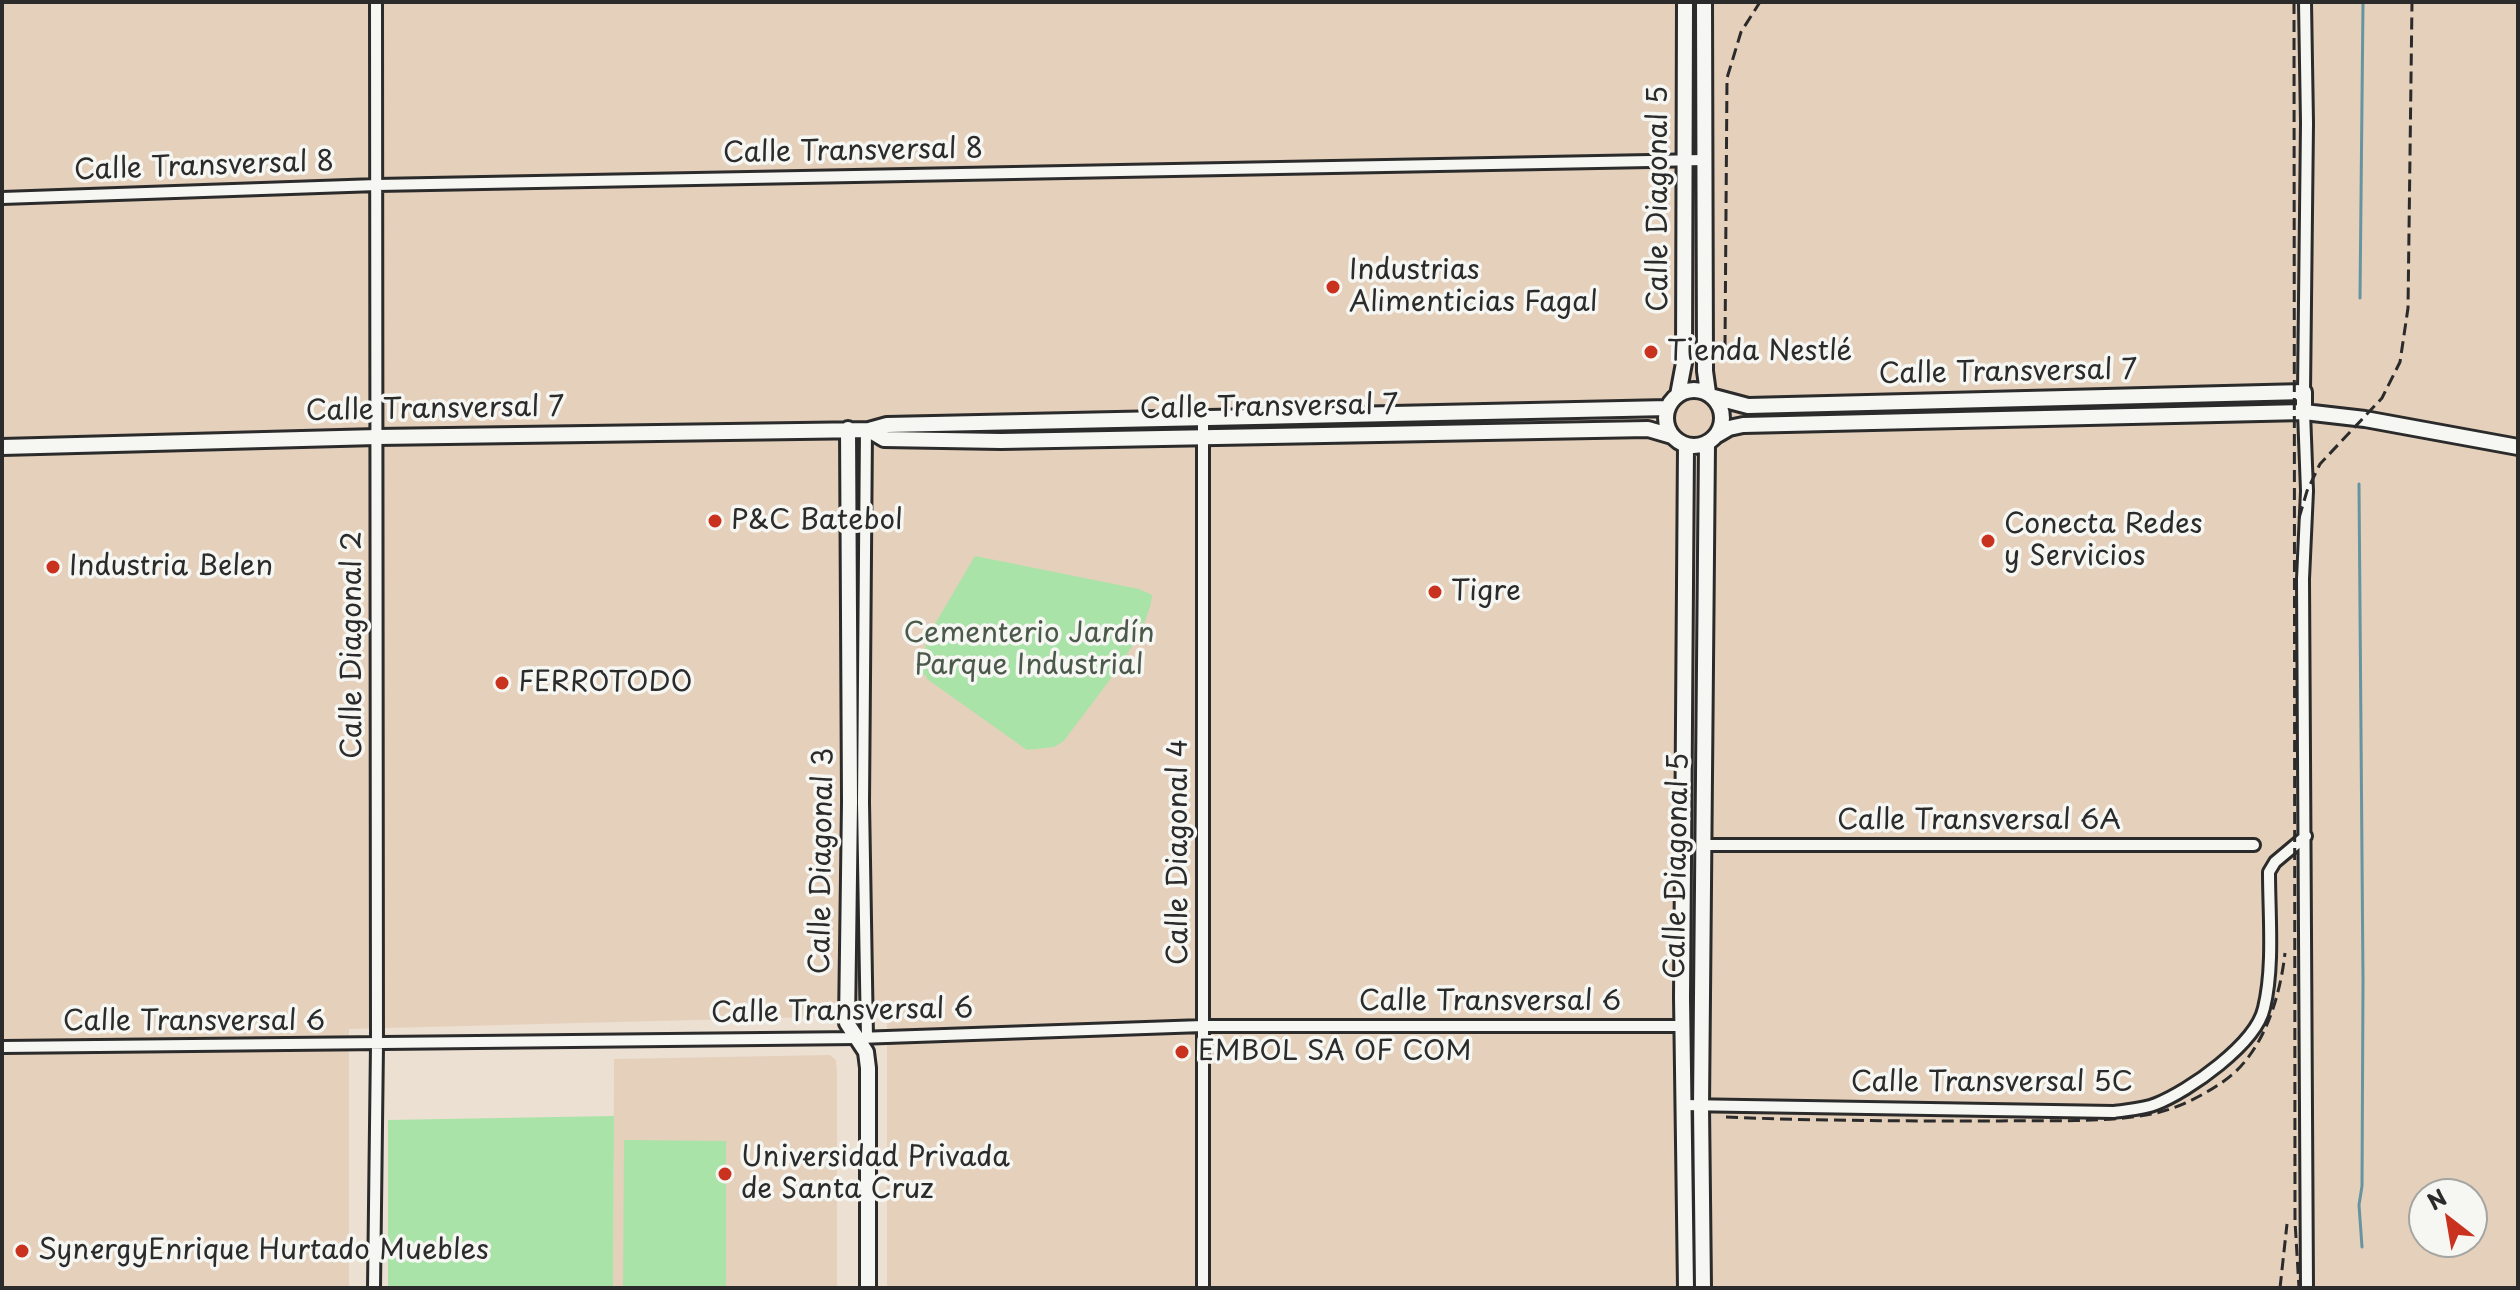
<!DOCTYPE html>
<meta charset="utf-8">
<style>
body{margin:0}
#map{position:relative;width:2520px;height:1290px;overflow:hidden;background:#ece0d2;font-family:"Playpen Sans",sans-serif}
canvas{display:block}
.frame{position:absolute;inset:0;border:4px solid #2b2b2b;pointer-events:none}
.north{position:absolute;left:2408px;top:1178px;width:80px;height:80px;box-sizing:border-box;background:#f6f6f2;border:2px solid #a5a5a2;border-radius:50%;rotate:329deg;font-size:22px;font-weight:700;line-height:32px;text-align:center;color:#2b2b2b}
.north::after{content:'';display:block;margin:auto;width:28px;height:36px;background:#c8321e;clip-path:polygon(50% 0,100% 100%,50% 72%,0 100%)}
</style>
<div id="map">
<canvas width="2520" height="1290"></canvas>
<div class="frame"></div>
<div class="north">N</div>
</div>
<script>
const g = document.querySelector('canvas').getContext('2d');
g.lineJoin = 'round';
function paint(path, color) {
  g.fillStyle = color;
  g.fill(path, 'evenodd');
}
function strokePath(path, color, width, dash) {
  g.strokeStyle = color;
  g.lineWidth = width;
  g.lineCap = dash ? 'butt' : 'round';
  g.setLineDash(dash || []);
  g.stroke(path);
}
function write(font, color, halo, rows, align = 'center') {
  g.font = font + ' "Playpen Sans",sans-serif';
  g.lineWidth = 7;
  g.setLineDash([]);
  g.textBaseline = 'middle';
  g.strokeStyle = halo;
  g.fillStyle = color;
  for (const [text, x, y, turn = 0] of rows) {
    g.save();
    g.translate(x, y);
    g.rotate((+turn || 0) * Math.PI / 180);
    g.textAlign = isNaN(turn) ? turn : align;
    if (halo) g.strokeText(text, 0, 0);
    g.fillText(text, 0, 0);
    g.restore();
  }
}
paint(new Path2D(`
 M 2,2 L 2518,2 L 2518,1288 L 887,1288 L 887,1015 L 349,1029 L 349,1288 L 2,1288 ZM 2424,1194 L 2472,1194 L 2472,1242 L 2424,1242 Z
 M 830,1055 L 836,1060 L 837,1071 L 837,1288 L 613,1288 L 614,1059 Z`), '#e5d0bc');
paint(new Path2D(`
 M 975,556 L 1139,589 L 1152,595 C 1149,637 1089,706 1064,741 L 1054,747 L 1027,750 L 927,679 L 926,675 L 923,675 L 922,665 L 927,664 L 925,641 Z
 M 614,1116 L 613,1288 L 388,1288 L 388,1120 Z
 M 624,1140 L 726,1141 L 726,1288 L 623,1288 Z`), '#a9e3a8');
strokePath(new Path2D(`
 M 2360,298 L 2363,2
 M 2359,484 L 2363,981 L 2362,1186 L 2359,1205 L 2362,1247`), '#6794a1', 3);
const street = new Path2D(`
 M 2,198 L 377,185 L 1704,160
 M 2304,392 L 2307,123 L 2305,2
 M 2304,412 L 2307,491 L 2303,579 L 2307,1288
 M 866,430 L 863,802 L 867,1038
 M 1704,845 L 2254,845
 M 2,1047 L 858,1038 L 1203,1026 L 1683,1026
 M 1683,1105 L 2114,1112 C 2127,1110 2144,1109 2156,1104 C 2189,1091 2256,1044 2264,1008 C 2274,967 2269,915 2269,872 L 2275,862 L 2306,836
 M 374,1288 L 377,1045 L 376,2
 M 1203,1288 L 1203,416`);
const secondary = new Path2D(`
 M 1704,2 L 1705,371 L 1708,393
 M1666 418a28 28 0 1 1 56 0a28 28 0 1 1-56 0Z
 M 1678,395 L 1684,363 L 1685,2
 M 1714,397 L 1748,406 L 2304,392 L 2304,412
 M 848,429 L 850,802 L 847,1023 L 866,1052 L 868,1068 L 868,1288
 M 869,430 L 884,439 L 1001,441 L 1648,429 L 1672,436
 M 1717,435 L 1729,428 L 1743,425 L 2304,412 L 2365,419 L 2518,447
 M 2,447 L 377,437 L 869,430 L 887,425 L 1668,408
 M 1686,1288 L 1682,997 L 1686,446
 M 1703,1288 L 1701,1106 L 1707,444`);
strokePath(street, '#2b2b2b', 16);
strokePath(secondary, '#2b2b2b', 20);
strokePath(street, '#f6f6f2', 10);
strokePath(secondary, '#f6f6f2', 14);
strokePath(new Path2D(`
 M 2294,2 L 2295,1221 L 2299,1288
 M 1725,347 L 1727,78 L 1741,32 L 1760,2
 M 2299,518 L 2307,491 L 2320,464 L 2382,398 L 2400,362 L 2408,308 L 2412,2
 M 1726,1117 C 1818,1121 1908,1121 2000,1121 C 2048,1120 2098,1123 2146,1115 C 2173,1111 2201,1097 2224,1081 C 2263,1054 2280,998 2285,953
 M 2280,1288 L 2287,1224`), '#2b2b2b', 3, [12, 6]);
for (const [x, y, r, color] of [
 [1333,287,8,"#c8321e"],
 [1651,352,8,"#c8321e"],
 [715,521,8,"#c8321e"],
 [1988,541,8,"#c8321e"],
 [53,567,8,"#c8321e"],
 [1435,592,8,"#c8321e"],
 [502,683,8,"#c8321e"],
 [1182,1052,8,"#c8321e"],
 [725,1174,8,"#c8321e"],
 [22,1251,8,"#c8321e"]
]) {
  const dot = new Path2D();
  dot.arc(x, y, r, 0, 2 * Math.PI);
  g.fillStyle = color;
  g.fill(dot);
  strokePath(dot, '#f6f6f2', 3);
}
write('28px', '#2b2b2b', '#f6f6f2', [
 ["Calle Transversal 8",853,152,-1],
 ["Calle Transversal 8",204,167,-2],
 ["Calle Diagonal 5",1659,199,-90],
 ["Calle Transversal 7",2008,373,-1],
 ["Calle Transversal 7",1269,408,-1],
 ["Calle Transversal 7",435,410,-1],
 ["Calle Diagonal 2",353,645,-90],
 ["Calle Transversal 6A",1979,821],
 ["Calle Diagonal 4",1179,852,-90],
 ["Calle Diagonal 3",823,861,-89],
 ["Calle Diagonal 5",1678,866,-89],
 ["Calle Transversal 6",1490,1002],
 ["Calle Transversal 6",842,1012,-1],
 ["Calle Transversal 6",194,1022],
 ["Calle Transversal 5C",1992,1083]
]);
write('28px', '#2b2b2b', '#f6f6f2', [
 ["Industrias",1349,271],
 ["Alimenticias Fagal",1349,303],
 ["Tienda Nestlé",1667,352],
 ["P&C Batebol",731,521],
 ["Conecta Redes",2004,525],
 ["y Servicios",2004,557],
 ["Industria Belen",69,567],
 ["Tigre",1451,592],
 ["FERROTODO",518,683],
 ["EMBOL SA OF COM",1198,1052],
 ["Universidad Privada",741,1158],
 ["de Santa Cruz",741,1190],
 ["SynergyEnrique Hurtado Muebles",38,1251]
], 'left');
write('28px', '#4a594a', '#f6f6f2', [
 ["Cementerio Jardín",1029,634],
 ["Parque Industrial",1029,666]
]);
</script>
